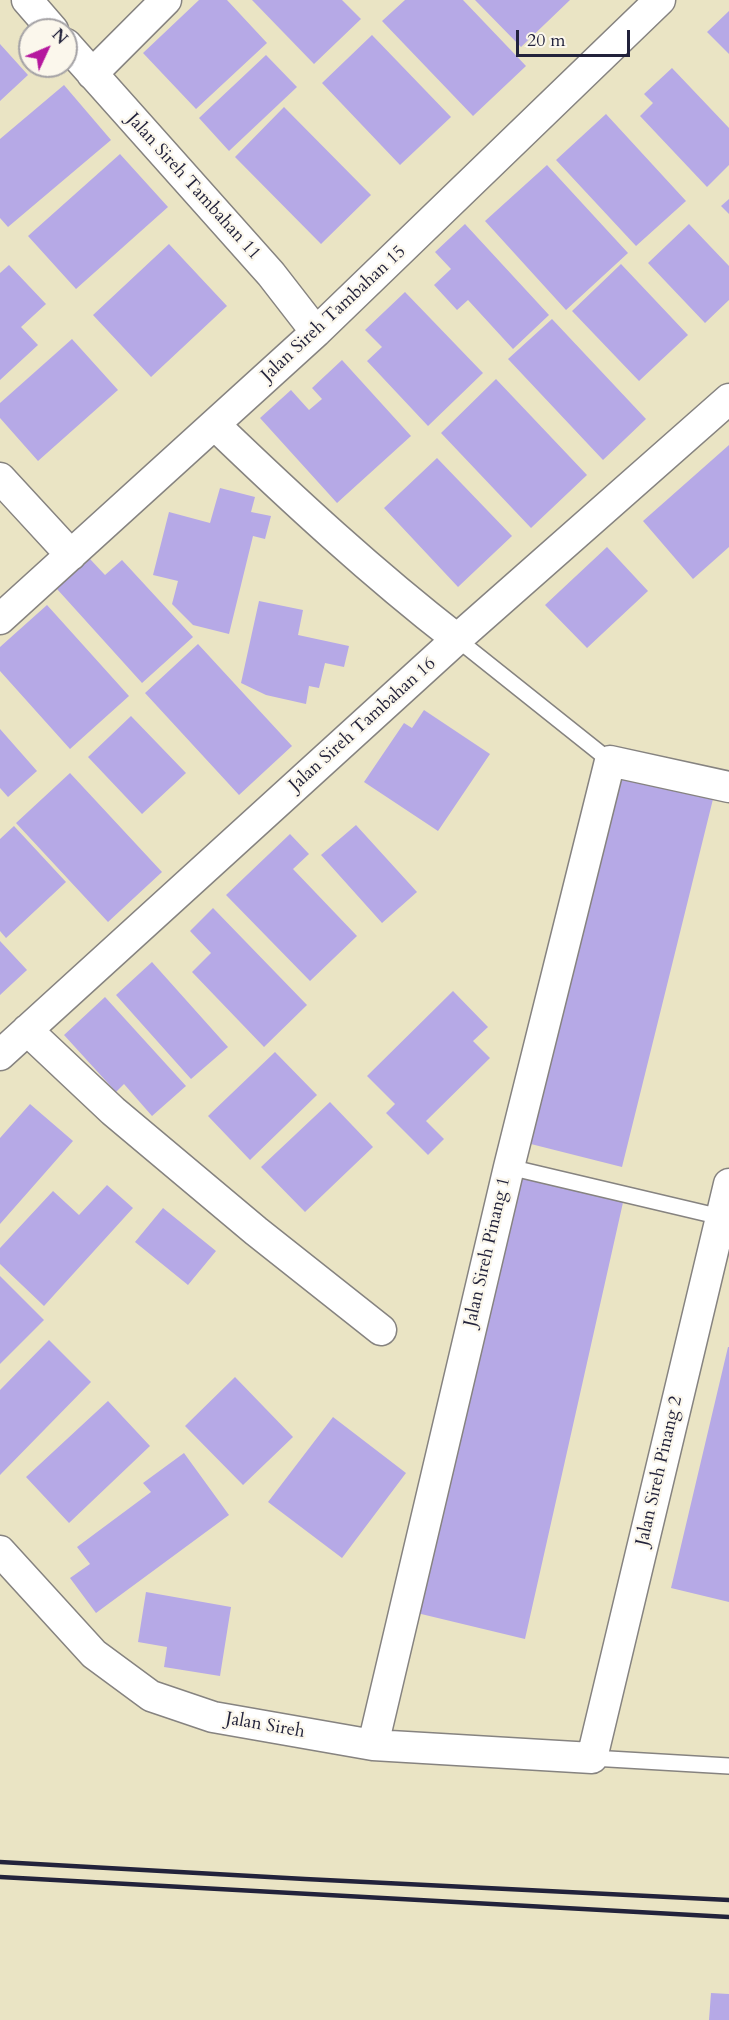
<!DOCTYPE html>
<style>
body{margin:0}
#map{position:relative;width:729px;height:2020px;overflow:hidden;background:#eae4c4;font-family:Cardo,serif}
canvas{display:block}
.north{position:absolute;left:18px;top:18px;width:60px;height:60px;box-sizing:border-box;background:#fbf7ec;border:2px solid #a4a2a5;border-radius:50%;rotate:46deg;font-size:16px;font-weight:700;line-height:24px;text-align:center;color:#22223b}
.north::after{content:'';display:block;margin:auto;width:21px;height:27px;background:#b5179e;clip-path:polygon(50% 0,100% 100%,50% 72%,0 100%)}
.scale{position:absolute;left:516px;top:30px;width:114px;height:27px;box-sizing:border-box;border:3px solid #22223b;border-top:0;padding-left:8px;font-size:18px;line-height:21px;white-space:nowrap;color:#22223b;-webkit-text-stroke:4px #fbf7ec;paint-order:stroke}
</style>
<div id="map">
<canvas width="729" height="2020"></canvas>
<div class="north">N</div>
<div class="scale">20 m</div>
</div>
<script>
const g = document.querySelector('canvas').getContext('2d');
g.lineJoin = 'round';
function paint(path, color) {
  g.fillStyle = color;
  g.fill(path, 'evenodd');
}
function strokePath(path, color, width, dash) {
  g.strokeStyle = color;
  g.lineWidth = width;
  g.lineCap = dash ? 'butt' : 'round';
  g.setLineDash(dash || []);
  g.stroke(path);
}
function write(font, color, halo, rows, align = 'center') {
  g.font = font + ' Cardo,serif';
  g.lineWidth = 4.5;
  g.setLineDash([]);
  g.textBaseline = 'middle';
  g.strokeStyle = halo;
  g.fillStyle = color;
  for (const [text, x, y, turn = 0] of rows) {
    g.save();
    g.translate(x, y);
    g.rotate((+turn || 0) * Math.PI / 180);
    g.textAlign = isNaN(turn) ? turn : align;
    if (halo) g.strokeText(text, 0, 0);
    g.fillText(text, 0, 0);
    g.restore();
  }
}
paint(new Path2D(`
 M 199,0 L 227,0 L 267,43 L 196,109 L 143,53 Z
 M 252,0 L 342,0 L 361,19 L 314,64 Z
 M 405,0 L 463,0 L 526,66 L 473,116 L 382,21 Z
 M 475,0 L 570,0 L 521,47 Z
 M 729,11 L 729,54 L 707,32 Z
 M 372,35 L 451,117 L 400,165 L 322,83 Z
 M 0,44 L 28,75 L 0,101 Z
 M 266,55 L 297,87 L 229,151 L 199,118 Z
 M 672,68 L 729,128 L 729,165 L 707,187 L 640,116 L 653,103 L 644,94 Z
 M 64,85 L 111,140 L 8,227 L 0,218 L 0,139 Z
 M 284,107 L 371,195 L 321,244 L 235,157 Z
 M 606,114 L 686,201 L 636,246 L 556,160 Z
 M 120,154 L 168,207 L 76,289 L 28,236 Z
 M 547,165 L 628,253 L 566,310 L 485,221 Z
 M 729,199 L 729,214 L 721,206 Z
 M 465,224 L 549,315 L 513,349 L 468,300 L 457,310 L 434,285 L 451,269 L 435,252 Z
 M 689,224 L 729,266 L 729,300 L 705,323 L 648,263 Z
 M 169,244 L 227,306 L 151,377 L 93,315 Z
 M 621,264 L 688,335 L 639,381 L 572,311 Z
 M 9,265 L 46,304 L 21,327 L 38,345 L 0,380 L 0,273 Z
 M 405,292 L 483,373 L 428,426 L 367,361 L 382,347 L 365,330 Z
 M 552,319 L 646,419 L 603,460 L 508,359 Z
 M 72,339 L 118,390 L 38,461 L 0,418 L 0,403 Z
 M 342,360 L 411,436 L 337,503 L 260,418 L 291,390 L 309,410 L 322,399 L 312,388 Z
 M 496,379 L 587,475 L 531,528 L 441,433 Z
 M 729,445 L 729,547 L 693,579 L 643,521 Z
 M 437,458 L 512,536 L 458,587 L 384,508 Z
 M 220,488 L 255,497 L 251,512 L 271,516 L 265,539 L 253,536 L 229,634 L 193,625 L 172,604 L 178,581 L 153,575 L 169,512 L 210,523 Z
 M 607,547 L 648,591 L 587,648 L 545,605 Z
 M 90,559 L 105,575 L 122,560 L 193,637 L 142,683 L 57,589 Z
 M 259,601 L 303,610 L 298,635 L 349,646 L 344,667 L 325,663 L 319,688 L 309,686 L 306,704 L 266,695 L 241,683 Z
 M 47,605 L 129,696 L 70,749 L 0,671 L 0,647 Z
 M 198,644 L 292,746 L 239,795 L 145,693 Z
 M 424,710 L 490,754 L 438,831 L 364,782 L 404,723 L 412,728 Z
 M 131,716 L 186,773 L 142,814 L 88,757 Z
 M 0,729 L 37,771 L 8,797 L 0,788 Z
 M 612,765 L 715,791 L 622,1167 L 519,1141 Z
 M 70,773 L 162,872 L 108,922 L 16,823 Z
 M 356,825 L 417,892 L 382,923 L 321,855 Z
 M 14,826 L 66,882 L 6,938 L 0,931 L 0,839 Z
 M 290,834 L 309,854 L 293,869 L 357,936 L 310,981 L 226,895 Z
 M 213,908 L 307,1005 L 264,1047 L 192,972 L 211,953 L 190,931 Z
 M 0,941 L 27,970 L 0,995 Z
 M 152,962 L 228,1047 L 191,1079 L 116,995 Z
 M 453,991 L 488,1027 L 473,1041 L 490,1058 L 426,1121 L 444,1139 L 428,1155 L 386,1113 L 395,1104 L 367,1076 Z
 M 105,997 L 186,1086 L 152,1116 L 124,1084 L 116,1092 L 64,1035 Z
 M 275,1052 L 317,1095 L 250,1160 L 208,1116 Z
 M 330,1102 L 373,1147 L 305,1212 L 261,1167 Z
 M 30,1104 L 73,1141 L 0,1224 L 0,1138 Z
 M 516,1173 L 624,1198 L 525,1639 L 417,1613 Z
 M 107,1185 L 133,1208 L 44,1306 L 0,1264 L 0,1248 L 53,1191 L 79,1215 Z
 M 163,1208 L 216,1251 L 188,1285 L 135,1242 Z
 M 0,1276 L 44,1320 L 0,1364 Z
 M 49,1340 L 91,1382 L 0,1475 L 0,1390 Z
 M 728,1347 L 729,1347 L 729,1602 L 671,1588 Z
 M 235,1377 L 293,1437 L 243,1485 L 185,1426 Z
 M 108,1401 L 150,1446 L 69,1523 L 26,1477 Z
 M 333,1417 L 406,1473 L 342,1558 L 268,1502 Z
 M 184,1453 L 229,1515 L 96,1613 L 70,1578 L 90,1564 L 77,1547 L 151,1492 L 143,1483 Z
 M 146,1592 L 231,1607 L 220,1676 L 164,1667 L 167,1647 L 138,1642 Z
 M 711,1993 L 729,1994 L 729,2020 L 709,2020 Z`), '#b6a9e6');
const lane = new Path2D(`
 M 457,639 L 610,761
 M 509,1167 L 721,1217
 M 592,1758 L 729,1766`);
const street = new Path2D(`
 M 27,0 L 53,30
 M 66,44 L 271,274 L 316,332
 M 92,74 L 166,0
 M 215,425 C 293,500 372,573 457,639
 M 0,478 L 71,555
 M 0,619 L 316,332 L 660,0
 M 27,1030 L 113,1111 L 256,1231 L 381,1330
 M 0,1055 L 457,639 L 729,399
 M 0,1551 L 94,1654 L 151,1696 L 213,1717 L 373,1745 L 592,1758 L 729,1184
 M 373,1745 L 509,1167 L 610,761 L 729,787`);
strokePath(lane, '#868380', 18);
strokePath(street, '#868380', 33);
strokePath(lane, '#fff', 15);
strokePath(street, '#fff', 30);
strokePath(new Path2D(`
 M 0,1862 L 305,1879 L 729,1900
 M 0,1877 L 729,1917`), '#22223b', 4.5);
write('18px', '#22223b', '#fbf7ec', [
 ["Jalan Sireh Tambahan 11",193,187,48],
 ["Jalan Sireh Tambahan 15",334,314,-43],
 ["Jalan Sireh Tambahan 16",363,725,-42],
 ["Jalan Sireh Pinang 1",488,1252,-77],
 ["Jalan Sireh Pinang 2",660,1471,-77],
 ["Jalan Sireh",265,1726,10]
]);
</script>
